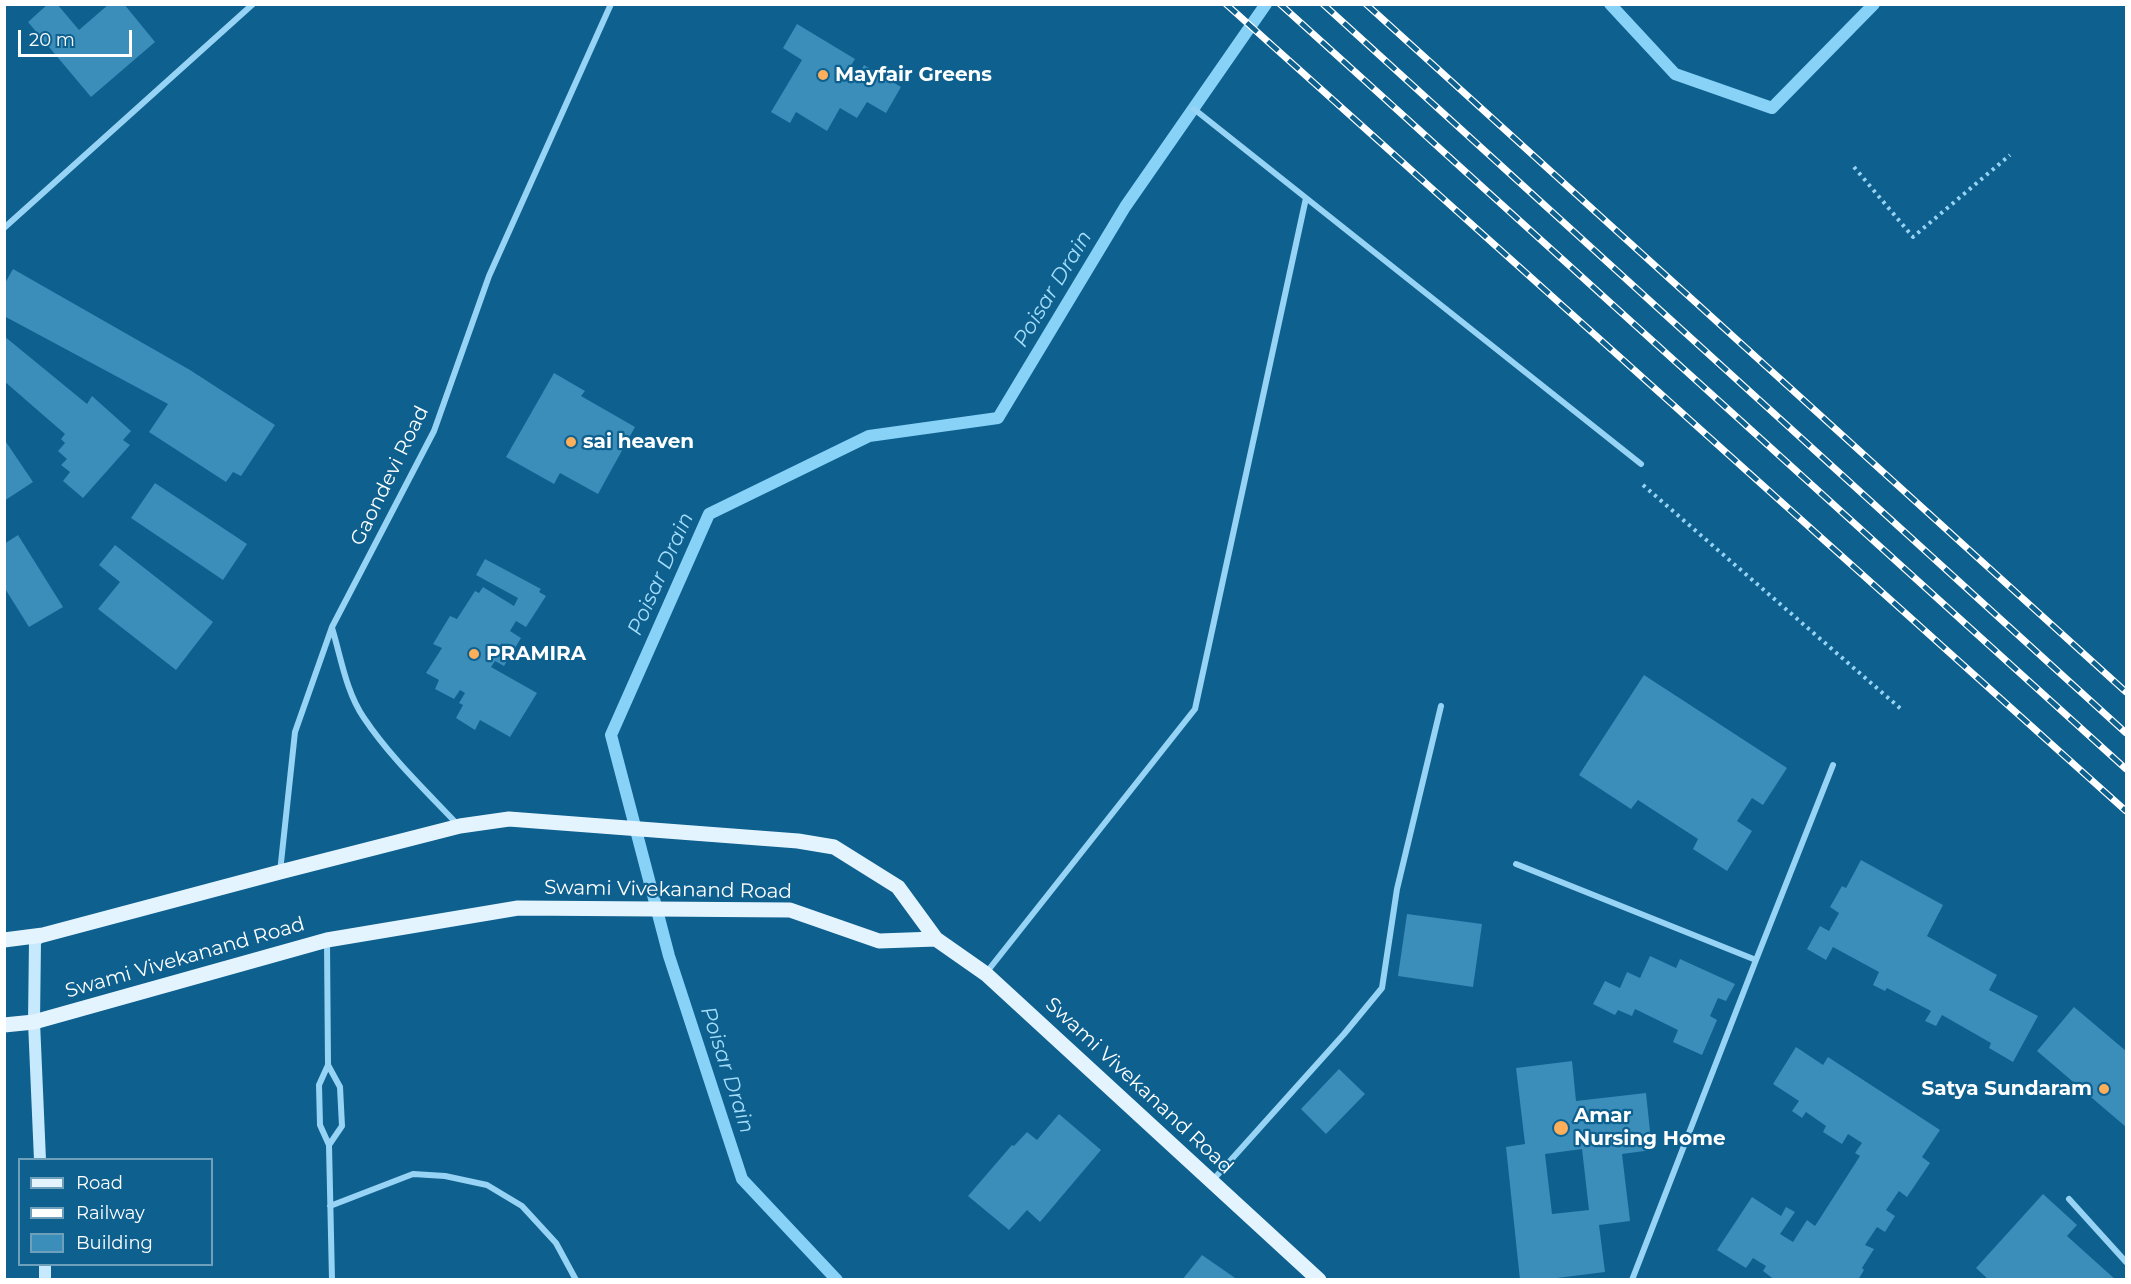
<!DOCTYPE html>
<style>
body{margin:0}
#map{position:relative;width:2131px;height:1284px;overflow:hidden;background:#0e608f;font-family:Montserrat,sans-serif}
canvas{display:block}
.frame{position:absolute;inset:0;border:6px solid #fff;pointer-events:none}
.legend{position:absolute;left:18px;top:1158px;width:195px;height:108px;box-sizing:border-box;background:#0e608f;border:2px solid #6ea0bc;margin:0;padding:8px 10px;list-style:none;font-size:18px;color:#fff}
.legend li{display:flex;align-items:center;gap:12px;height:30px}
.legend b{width:30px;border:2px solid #6ea0bc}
.scale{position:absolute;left:18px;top:30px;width:114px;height:27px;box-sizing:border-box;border:3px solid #fff;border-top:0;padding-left:8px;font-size:18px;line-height:21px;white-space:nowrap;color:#fff;-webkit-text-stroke:4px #0e608f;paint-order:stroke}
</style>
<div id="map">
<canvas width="2131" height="1284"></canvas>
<div class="frame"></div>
<ul class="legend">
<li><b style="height:8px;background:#e4f4ff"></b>Road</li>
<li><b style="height:8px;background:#fff"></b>Railway</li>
<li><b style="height:16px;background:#3b8dba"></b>Building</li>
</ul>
<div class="scale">20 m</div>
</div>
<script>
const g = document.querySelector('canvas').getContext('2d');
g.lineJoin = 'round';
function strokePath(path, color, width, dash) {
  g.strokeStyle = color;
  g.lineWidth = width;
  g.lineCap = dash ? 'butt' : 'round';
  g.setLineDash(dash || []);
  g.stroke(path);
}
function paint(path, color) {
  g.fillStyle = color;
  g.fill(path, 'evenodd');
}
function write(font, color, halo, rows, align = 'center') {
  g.font = font + ' Montserrat,sans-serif';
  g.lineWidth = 4.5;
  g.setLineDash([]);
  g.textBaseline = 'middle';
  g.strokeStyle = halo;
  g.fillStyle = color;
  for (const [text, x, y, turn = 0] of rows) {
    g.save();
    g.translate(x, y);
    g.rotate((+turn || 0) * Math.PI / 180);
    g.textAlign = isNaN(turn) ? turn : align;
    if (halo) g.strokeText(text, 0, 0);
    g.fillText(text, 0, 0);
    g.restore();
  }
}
strokePath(new Path2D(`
 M 1610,4 L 1675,74 L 1772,108 L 1874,4
 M 837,1280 L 742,1179 L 669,956 L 611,735 L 709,514 L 869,436 L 998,418 L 1125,207 L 1266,4`), '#88d2f8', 12);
paint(new Path2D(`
 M 48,4 L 57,4 L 79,30 L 109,4 L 124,4 L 155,42 L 91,97 L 28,22 Z
 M 797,24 L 855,59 L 847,72 L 857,78 L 864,65 L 901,87 L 886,113 L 867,102 L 857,118 L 840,108 L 827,131 L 796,112 L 790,123 L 771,112 L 802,60 L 783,48 Z
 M 13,269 L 190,370 L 275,425 L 241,476 L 233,472 L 226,482 L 149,432 L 168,404 L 4,316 L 4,285 Z
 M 4,336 L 87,404 L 92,396 L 131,431 L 123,440 L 130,445 L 83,498 L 63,481 L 70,472 L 61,465 L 67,459 L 58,451 L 65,443 L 61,439 L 65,434 L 4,381 Z
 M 554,373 L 585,391 L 581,396 L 635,427 L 598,494 L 560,473 L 554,484 L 506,457 Z
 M 4,439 L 33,482 L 4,501 Z
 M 155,483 L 247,544 L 223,580 L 131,518 Z
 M 18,535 L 63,607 L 29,627 L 4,587 L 4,544 Z
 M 115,545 L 213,622 L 176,670 L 98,609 L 120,582 L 99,565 Z
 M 485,559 L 541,589 L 539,592 L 546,596 L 526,627 L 516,621 L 510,631 L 521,638 L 504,666 L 495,661 L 491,667 L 537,693 L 510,737 L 480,720 L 475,730 L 456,718 L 463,705 L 459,703 L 465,693 L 460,690 L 454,699 L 435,689 L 439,680 L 426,673 L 442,648 L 433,644 L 450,616 L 457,619 L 475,591 L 479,593 L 483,587 L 514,606 L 518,598 L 476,575 Z
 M 1644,675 L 1787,768 L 1763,805 L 1752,798 L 1737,821 L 1752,831 L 1727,871 L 1693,849 L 1698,839 L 1638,800 L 1631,809 L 1579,775 Z
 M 1861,860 L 1943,905 L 1927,936 L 1997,975 L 1989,990 L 2038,1016 L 2013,1062 L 1989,1048 L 1991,1043 L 1942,1015 L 1936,1026 L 1925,1021 L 1931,1011 L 1887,988 L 1885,991 L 1873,985 L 1879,972 L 1833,947 L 1826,960 L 1807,949 L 1820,926 L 1829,931 L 1839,913 L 1830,907 L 1842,886 L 1846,888 Z
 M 1407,914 L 1482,924 L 1473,987 L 1398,976 Z
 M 1650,956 L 1676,968 L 1680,959 L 1735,984 L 1726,1001 L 1718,998 L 1710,1016 L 1717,1020 L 1702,1055 L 1673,1042 L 1678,1030 L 1635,1009 L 1632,1016 L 1618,1010 L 1615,1015 L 1593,1004 L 1605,981 L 1620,988 L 1627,972 L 1640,978 Z
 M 2074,1007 L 2126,1051 L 2126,1127 L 2037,1051 Z
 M 1796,1047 L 1823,1065 L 1828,1057 L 1940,1130 L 1922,1157 L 1930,1163 L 1907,1197 L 1899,1191 L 1886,1210 L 1895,1216 L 1885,1232 L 1877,1227 L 1865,1245 L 1874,1249 L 1862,1268 L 1864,1270 L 1858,1280 L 1775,1280 L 1763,1271 L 1766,1266 L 1753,1258 L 1746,1268 L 1717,1250 L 1752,1197 L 1781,1216 L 1786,1207 L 1795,1212 L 1780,1234 L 1793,1242 L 1807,1220 L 1815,1226 L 1860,1156 L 1855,1153 L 1862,1143 L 1848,1134 L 1842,1144 L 1823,1132 L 1826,1126 L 1806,1112 L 1802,1118 L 1792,1111 L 1799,1101 L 1773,1084 Z
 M 1572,1061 L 1576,1101 L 1646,1093 L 1652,1150 L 1622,1154 L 1630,1221 L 1599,1225 L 1605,1272 L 1541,1280 L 1520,1280 L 1506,1147 L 1525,1144 L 1516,1068 ZM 1582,1149 L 1589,1210 L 1552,1214 L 1545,1154 Z
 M 1339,1069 L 1365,1094 L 1326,1134 L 1301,1109 Z
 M 1059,1114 L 1101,1150 L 1040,1222 L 1027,1210 L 1009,1230 L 968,1196 L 1012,1145 L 1014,1146 L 1027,1132 L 1037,1140 Z
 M 2043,1194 L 2077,1225 L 2067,1236 L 2116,1280 L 1989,1280 L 1976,1268 Z
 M 1202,1255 L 1238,1280 L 1182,1280 Z`), '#3b8dba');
strokePath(new Path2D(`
 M 1854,167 L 1913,237 L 2010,155
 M 1643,485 L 1901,709`), '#97d3f4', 4, [3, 4.5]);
strokePath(new Path2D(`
 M 1194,109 L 1641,464
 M 4,228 L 253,4
 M 332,628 C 341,657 346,692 364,718 C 390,757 426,791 458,825
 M 1516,864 L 1756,960 L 1632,1280
 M 280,872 L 295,732 L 332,627 L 434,431 L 489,276 L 611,4
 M 327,942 L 328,1065 L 319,1085 L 320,1125 L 329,1145 L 332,1280
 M 1756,960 L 1833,765
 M 986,973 L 1195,709 L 1306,198
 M 328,1065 L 340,1087 L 342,1126 L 329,1145
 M 1212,1181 L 1344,1034 L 1382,988 L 1397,889 L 1441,706
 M 2069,1199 L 2126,1262
 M 330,1206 L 413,1174 L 445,1176 L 487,1185 L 522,1206 L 556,1243 L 576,1280`), '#97d3f4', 6);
strokePath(new Path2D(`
 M 40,1160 L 34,1022 L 35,941 L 43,935
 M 45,1264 L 45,1280`), '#c6e9fd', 12);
strokePath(new Path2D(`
 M 4,940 L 43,935 L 280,872 L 460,826 L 509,819 L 798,841 L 834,847 L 898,887 L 936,939
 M 4,1025 L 34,1022 L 327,940 L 518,908 L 790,910 L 879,941 L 936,939 L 986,974 L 1319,1280`), '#e4f4ff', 15);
const rail = new Path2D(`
 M 1226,4 L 2126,811
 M 1280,4 L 2126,769
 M 1323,4 L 2126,733
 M 1366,4 L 2126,692`);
strokePath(rail, '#fff', 7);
strokePath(rail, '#0e608f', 4.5, [14]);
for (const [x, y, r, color] of [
 [823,75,6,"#ffae5a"],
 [571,442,6,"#ffae5a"],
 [474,654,6,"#ffae5a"],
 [2104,1089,6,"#ffae5a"],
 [1561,1128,8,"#ffae5a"]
]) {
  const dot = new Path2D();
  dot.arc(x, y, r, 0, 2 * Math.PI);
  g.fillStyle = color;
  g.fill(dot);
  strokePath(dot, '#0e608f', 2);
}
write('bold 20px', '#fff', '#0e608f', [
 ["Mayfair Greens",835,75],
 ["sai heaven",583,442],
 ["PRAMIRA",486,654],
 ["Satya Sundaram",2092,1089,"right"],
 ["Amar",1574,1116],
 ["Nursing Home",1574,1139]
], 'left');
write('20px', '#fff', '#0e608f', [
 ["Gaondevi Road",390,476,-64],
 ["Swami Vivekanand Road",668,890,1],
 ["Swami Vivekanand Road",185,958,-16],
 ["Swami Vivekanand Road",1139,1086,43]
]);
write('italic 21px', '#a3ddfb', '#0e608f', [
 ["Poisar Drain",1053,289,-59],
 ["Poisar Drain",661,574,-66],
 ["Poisar Drain",727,1070,72]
]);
</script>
